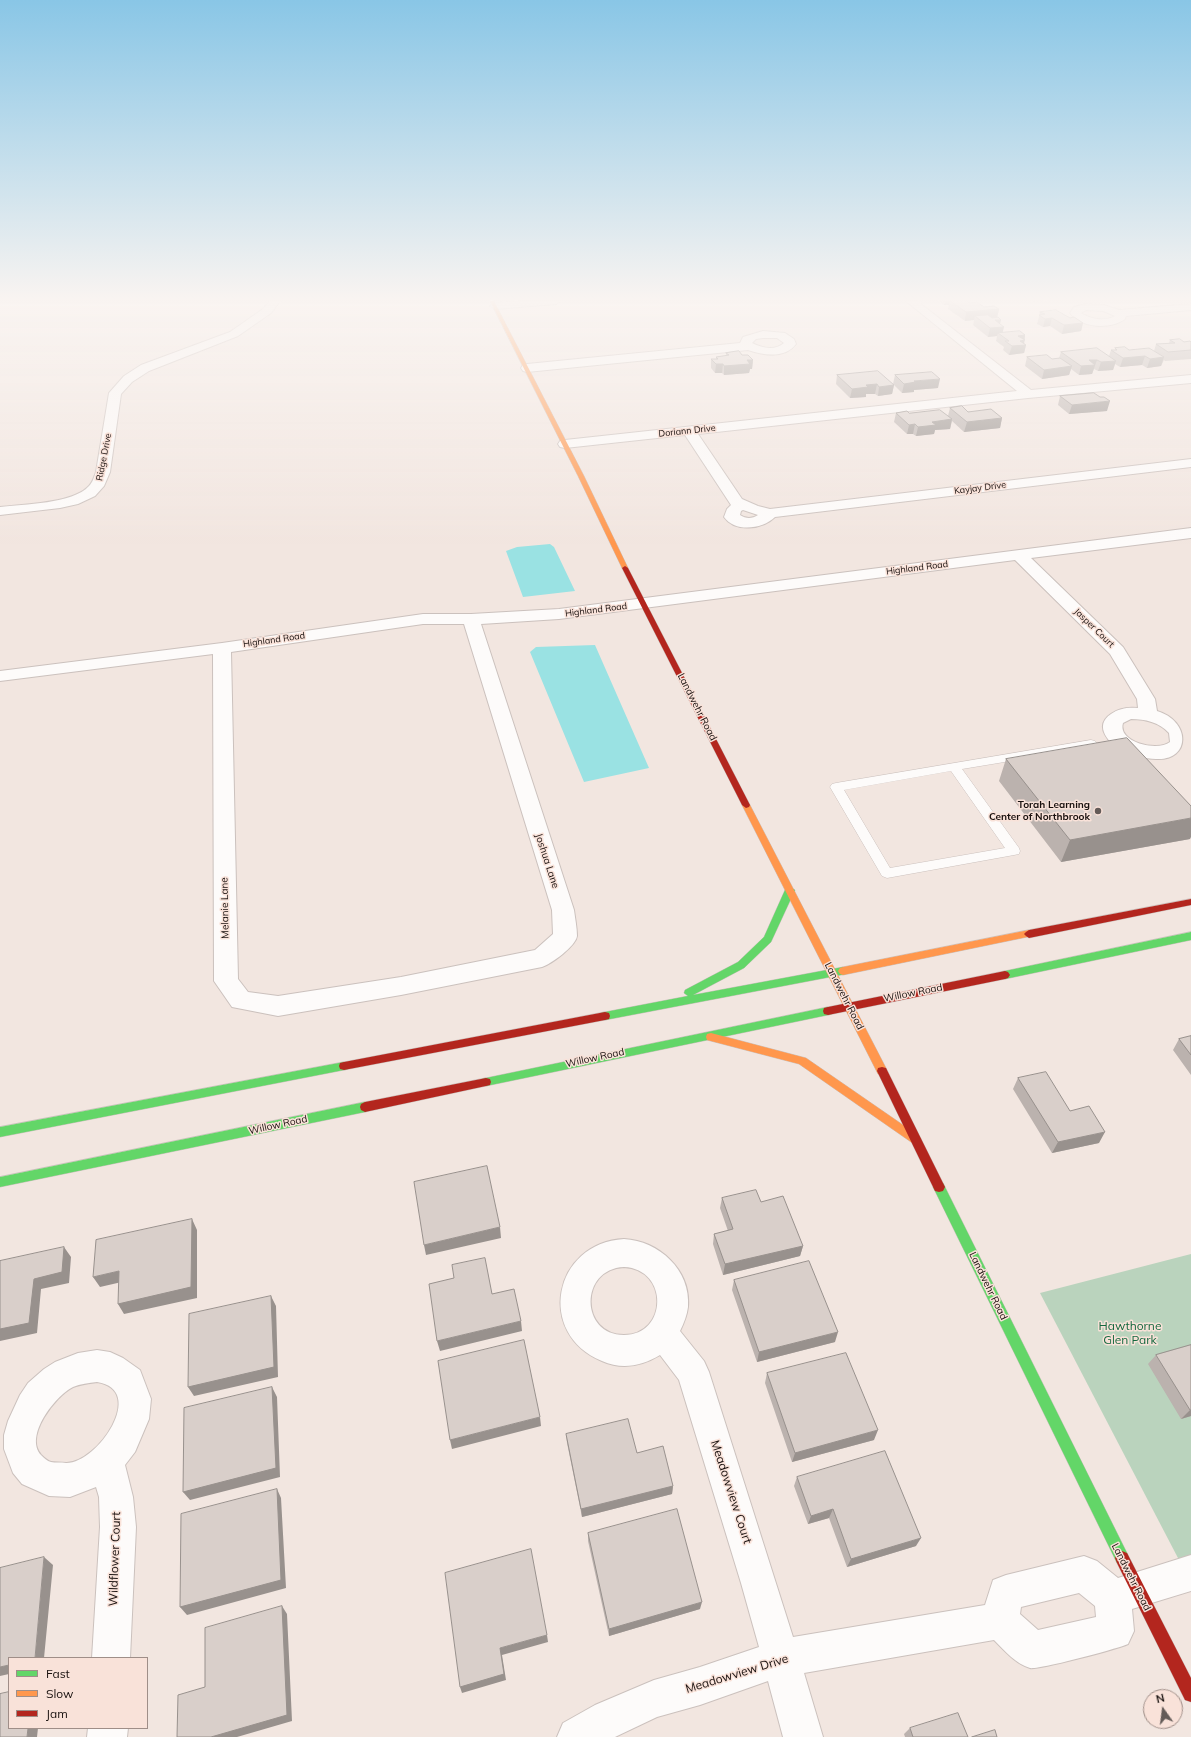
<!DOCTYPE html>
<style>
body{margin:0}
#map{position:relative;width:1191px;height:1737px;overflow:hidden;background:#f2e6e0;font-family:Mulish,sans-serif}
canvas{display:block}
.legend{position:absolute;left:8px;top:1657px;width:140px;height:72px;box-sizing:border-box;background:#f9e2d9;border:1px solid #9f8e88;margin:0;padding:5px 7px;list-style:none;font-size:12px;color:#18100e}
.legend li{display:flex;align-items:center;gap:8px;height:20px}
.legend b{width:20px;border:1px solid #9f8e88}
.north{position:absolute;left:1143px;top:1689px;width:40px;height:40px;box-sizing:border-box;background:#f9e2d9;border:1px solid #9f8e88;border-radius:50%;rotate:346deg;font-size:11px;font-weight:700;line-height:16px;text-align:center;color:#18100e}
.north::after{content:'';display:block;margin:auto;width:14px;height:18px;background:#645b58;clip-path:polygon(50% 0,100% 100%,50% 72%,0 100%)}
</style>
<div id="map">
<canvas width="1191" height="1737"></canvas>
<ul class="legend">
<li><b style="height:5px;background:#63d668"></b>Fast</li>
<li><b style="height:5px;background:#ff974d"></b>Slow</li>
<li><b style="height:5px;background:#b3261e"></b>Jam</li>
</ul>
<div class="north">N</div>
</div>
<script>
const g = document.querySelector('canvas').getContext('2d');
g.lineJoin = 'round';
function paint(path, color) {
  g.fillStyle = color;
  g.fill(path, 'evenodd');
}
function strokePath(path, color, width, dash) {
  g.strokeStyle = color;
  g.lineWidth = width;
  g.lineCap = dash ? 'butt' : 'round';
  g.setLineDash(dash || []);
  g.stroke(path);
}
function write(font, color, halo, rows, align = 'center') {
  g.font = font + ' Mulish,sans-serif';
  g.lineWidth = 3;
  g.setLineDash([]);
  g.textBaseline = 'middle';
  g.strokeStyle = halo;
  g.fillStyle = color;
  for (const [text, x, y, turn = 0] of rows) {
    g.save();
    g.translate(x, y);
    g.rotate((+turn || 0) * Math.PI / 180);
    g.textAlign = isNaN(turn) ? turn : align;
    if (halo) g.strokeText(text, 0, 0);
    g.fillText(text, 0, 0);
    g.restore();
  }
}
paint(new Path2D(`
 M 1191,1254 L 1191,1583 L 1040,1293 Z`), '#bad3bd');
paint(new Path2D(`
 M 550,544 L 554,547 L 575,591 L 523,597 L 506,551 L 517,547 Z
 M 595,645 L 649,768 L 584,782 L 530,652 L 536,647 Z`), '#9ae2e3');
const lane = new Path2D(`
 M 1091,740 L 1095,741 L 1097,744 L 1095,747 L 962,769 L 1019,848 L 1020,851 L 1019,854 L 1014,855 L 887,878 L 882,876 L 830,787 L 832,784 L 836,783 ZM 951,771 L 1005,848 L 890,868 L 844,790 Z`);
const street = new Path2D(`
 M 270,301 L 280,301 L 271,313 L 238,336 L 149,371 L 132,382 L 121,394 L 110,472 L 104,486 L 95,496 L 78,504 L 60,508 L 0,515 L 0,507 C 23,504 73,504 89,486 C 93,482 94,477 96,472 L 109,393 L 124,376 L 141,365 L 230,332 L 263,309 Z
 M 523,301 L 561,301 L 556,304 L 495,309 L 490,306 L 495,303 Z
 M 906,301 L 917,301 L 1031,390 L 1191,375 L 1191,383 L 1028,398 L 698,434 L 742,499 L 758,506 L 770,509 L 1191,459 L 1191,467 L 775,517 C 763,529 735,533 724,517 L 727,509 L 731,505 L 685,435 L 565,448 L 560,447 L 558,444 L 560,441 L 565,440 L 1017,391 ZM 743,510 L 758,515 C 752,519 746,519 740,515 L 741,511 Z
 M 1086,304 L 1104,305 L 1119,310 L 1191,304 L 1191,310 L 1126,316 L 1125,319 C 1110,330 1081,328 1070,313 L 1074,307 ZM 1086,310 L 1103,311 L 1115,316 C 1105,322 1090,319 1081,313 Z
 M 763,331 L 785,333 L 794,339 L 796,344 C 785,359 763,355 748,350 L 527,372 L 523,371 L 521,368 L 523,365 L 527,364 L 740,343 L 743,337 ZM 763,338 L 777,338 L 784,343 C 775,351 762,348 752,343 L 756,339 Z
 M 1191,528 L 1191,538 L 1031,558 L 1123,647 L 1155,699 L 1157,711 C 1191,721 1191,761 1156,759 C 1145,759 1133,755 1123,751 C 1109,744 1093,726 1111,714 C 1119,708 1129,707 1138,708 L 1137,699 L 1110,654 L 1015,560 L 559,619 L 481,624 L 574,910 C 575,918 577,928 577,936 C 576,946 551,964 542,967 L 401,995 L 278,1016 L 232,1007 L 214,981 L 213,654 L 0,681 L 0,671 L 222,643 L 423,614 L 471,614 L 559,609 ZM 423,624 L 464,624 L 552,910 L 553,934 L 535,950 L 401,977 L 278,996 L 248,992 L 238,979 L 231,652 ZM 1131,719 C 1145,719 1159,722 1169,733 L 1170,742 C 1157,752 1117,742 1123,723 Z
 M 624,1239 C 659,1241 691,1270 688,1307 C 687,1315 684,1323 680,1331 L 704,1361 L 709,1372 L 793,1637 L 985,1605 L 993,1580 L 1006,1575 L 1084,1556 L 1097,1561 L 1118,1578 L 1191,1555 L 1191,1591 L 1132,1609 L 1134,1631 L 1128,1644 C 1117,1649 1038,1670 1030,1668 C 1016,1664 1005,1651 994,1640 L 804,1673 L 823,1737 L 783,1737 L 768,1681 L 700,1705 L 657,1717 L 615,1737 L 557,1737 L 563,1723 L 595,1705 L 654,1680 L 700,1667 L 759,1647 L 741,1583 L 679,1380 L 660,1355 C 642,1366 622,1370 602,1361 C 536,1334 553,1243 624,1239 ZM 624,1267 C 669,1269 668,1335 624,1335 C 580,1335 579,1269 624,1267 ZM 1079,1593 L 1095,1606 L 1096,1617 L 1038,1630 L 1020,1614 L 1021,1607 Z
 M 97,1350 L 110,1352 L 123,1358 L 140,1370 L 151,1399 L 149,1419 L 135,1452 L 125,1465 L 133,1497 L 136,1527 L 130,1658 L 92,1658 L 100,1527 L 99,1497 L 96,1487 L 70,1497 L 49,1496 L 22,1484 L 13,1473 L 4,1449 L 4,1435 L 8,1421 L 20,1395 L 28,1383 L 44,1369 L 55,1362 L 78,1353 ZM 97,1382 C 148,1390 97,1464 66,1463 C 61,1462 55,1463 51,1462 C 47,1461 44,1458 41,1455 C 24,1436 55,1396 73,1387 C 80,1384 89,1383 97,1382 Z
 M 88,1728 L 128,1728 L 127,1737 L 87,1737 Z`);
const fast = new Path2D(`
 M 790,887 L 795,890 L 771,942 L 744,968 L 693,995 L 843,967 L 846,968 L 848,971 L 846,974 L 605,1020 L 601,1019 L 600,1016 L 601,1013 L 605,1012 L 688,996 L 684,993 L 685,990 L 738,962 L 764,937 L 785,890 Z
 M 1191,932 L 1191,940 L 1005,979 L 1002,978 L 1000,975 L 1002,972 L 1005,971 Z
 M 828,1007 L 832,1008 L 833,1011 L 832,1014 L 828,1015 L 486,1086 L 482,1085 L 481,1082 L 482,1079 L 486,1078 Z
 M 344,1062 L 348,1063 L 349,1066 L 348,1069 L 344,1070 L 0,1137 L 0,1127 Z
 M 365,1102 L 369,1104 L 370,1107 L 369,1110 L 365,1112 L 0,1187 L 0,1177 Z
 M 939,1182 L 943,1183 L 1127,1553 L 1129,1558 L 1127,1563 L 1122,1565 L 1117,1563 L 935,1191 L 933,1187 L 935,1183 Z`);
const slow = new Path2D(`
 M 490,301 L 494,301 L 584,476 L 628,568 L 627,569 L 622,568 L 578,476 Z
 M 746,802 L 750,805 L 886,1068 L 887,1071 L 886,1074 L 882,1075 L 878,1074 L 742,805 Z
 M 1029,930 L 1032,932 L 1034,934 L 1032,936 L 843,975 L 840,974 L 838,971 L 840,968 L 843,967 Z
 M 711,1033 L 806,1058 L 919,1136 L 921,1139 L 919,1142 L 915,1144 L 911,1142 L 799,1064 L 707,1040 L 706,1037 L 707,1034 Z`);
const jam = new Path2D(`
 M 625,566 L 628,568 L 750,805 L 749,807 L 746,808 L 742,805 L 622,568 Z
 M 1191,899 L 1191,905 L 1029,938 L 1026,936 L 1024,934 L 1026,932 L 1029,930 Z
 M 1005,971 L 1008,972 L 1010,975 L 1008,978 L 1005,979 L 828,1015 L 824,1014 L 823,1011 L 824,1008 L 828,1007 Z
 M 605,1012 L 609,1013 L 610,1016 L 609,1019 L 605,1020 L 344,1070 L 340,1069 L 339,1066 L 340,1063 L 344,1062 Z
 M 882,1067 L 886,1068 L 943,1183 L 945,1187 L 943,1191 L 939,1192 L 935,1191 L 877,1071 L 878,1068 Z
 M 486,1078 L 490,1079 L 491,1082 L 490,1085 L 486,1086 L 365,1112 L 361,1110 L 360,1107 L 361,1104 L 365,1102 Z
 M 1122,1551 L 1127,1553 L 1191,1678 L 1191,1702 L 1185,1700 L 1117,1563 L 1115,1558 L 1117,1553 Z`);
strokePath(lane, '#cbc1bd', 1);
strokePath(street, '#cbc1bd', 2);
strokePath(fast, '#cbc1bd', 1);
strokePath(slow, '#cbc1bd', 1);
strokePath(jam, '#cbc1bd', 1);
paint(lane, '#fdfbfa');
paint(street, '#fdfbfa');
paint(fast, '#63d668');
paint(slow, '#ff974d');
paint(jam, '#b3261e');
paint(new Path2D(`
 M 938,300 L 966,300 L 969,303 L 984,307 L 999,309 L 997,317 L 1001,320 L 1000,324 L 1002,332 L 1025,335 L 1024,343 L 1026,345 L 1024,353 L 1009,355 L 1003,350 L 1004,347 L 996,341 L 997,336 L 988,337 L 973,325 L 974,320 L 965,321 L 948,309 L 949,305 L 944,305 Z
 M 1032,300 L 1049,300 L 1033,302 Z
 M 1040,312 L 1070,318 L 1083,323 L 1081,331 L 1062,334 L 1050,326 L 1043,327 L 1037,324 Z
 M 1170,340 L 1191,342 L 1191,359 L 1165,361 L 1164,360 L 1161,366 L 1147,368 L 1142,365 L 1120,367 L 1115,364 L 1113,370 L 1098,371 L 1094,369 L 1092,374 L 1079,375 L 1071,369 L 1069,375 L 1042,379 L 1025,366 L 1027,357 L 1052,359 L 1059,358 L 1061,352 L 1109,356 L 1111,350 L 1115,350 L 1115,348 L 1129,350 L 1154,351 L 1156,344 L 1169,343 Z
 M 726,353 L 742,355 L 753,360 L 752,369 L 750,369 L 749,373 L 724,375 L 722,373 L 715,373 L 711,368 L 711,359 L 716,359 L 716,357 L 726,356 Z
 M 837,375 L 893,384 L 895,375 L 938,388 L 914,390 L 914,392 L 902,393 L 894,385 L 892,394 L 878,396 L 875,394 L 866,394 L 866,397 L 850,398 L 836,384 Z
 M 1060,396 L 1107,411 L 1069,414 L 1058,405 Z
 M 950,408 L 1002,418 L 1000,428 L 964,432 L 952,421 L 950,429 L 935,430 L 934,434 L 916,436 L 913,434 L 907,434 L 894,422 L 896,413 L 948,416 Z
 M 1006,759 L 1190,839 L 1061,862 L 999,781 Z
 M 1191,1036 L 1191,1075 L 1173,1050 L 1179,1039 Z
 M 1018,1078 L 1070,1111 L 1099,1143 L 1052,1153 L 1013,1089 Z
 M 722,1198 L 761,1202 L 803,1246 L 800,1256 L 723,1275 L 713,1244 L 714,1234 L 728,1231 L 720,1208 Z
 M 734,1280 L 835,1342 L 757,1362 L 732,1290 Z
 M 1191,1345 L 1191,1416 L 1181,1419 L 1148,1364 L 1156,1355 Z
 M 767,1373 L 874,1440 L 792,1462 L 765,1383 Z
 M 566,1434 L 637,1453 L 673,1486 L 672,1494 L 582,1517 L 567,1443 Z
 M 797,1477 L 916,1546 L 847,1567 L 829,1518 L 808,1524 L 794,1486 Z
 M 588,1533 L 700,1609 L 609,1636 L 588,1541 Z
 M 910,1728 L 968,1737 L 905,1737 L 904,1734 Z`), '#bbb2ae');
paint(new Path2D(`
 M 945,300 L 963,300 L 950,301 L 949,305 L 944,305 Z
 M 999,309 L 997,318 L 979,320 L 975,316 L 974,320 L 965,321 L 966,312 Z
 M 1052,318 L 1050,326 L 1043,327 L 1045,319 Z
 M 995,320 L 1001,320 L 999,327 L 1004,327 L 1002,335 L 998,333 L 997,336 L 988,337 L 990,328 Z
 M 1083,323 L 1081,331 L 1062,334 L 1064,325 Z
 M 1025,335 L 1024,345 L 1026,345 L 1024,353 L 1009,355 L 1012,346 L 1018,336 Z
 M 1145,356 L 1142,365 L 1120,367 L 1123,358 Z
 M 1164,357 L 1161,366 L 1147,368 L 1150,359 Z
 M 747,360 L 753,360 L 752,369 L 750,369 L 749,373 L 724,375 L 724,366 Z
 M 1089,360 L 1097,360 L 1092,374 L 1079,375 L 1081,366 Z
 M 1116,361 L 1113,370 L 1098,371 L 1101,362 Z
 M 716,364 L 723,364 L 722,373 L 715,373 Z
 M 1072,366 L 1069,375 L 1042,379 L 1044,370 Z
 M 940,379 L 938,388 L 914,390 L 914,392 L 902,393 L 904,384 L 914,381 Z
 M 877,384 L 875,394 L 866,394 L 866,397 L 850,398 L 852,389 L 866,385 Z
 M 894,385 L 892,394 L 878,396 L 879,387 Z
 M 1110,401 L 1107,411 L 1069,414 L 1072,405 Z
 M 1002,418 L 1000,428 L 964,432 L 967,422 Z
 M 952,419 L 950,429 L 935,430 L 934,434 L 916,436 L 918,427 L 932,422 Z
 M 915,424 L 913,434 L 907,434 L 909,425 Z
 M 1191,818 L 1191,837 L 1190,839 L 1061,862 L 1070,840 Z
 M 1105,1132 L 1099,1143 L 1052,1153 L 1058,1142 Z
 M 192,1219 L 197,1230 L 197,1298 L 124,1314 L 118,1304 Z
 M 500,1227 L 501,1238 L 426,1255 L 424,1245 Z
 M 803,1246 L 800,1256 L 723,1275 L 725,1264 Z
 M 64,1247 L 71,1257 L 69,1283 L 41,1289 L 37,1333 L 0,1341 L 0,1329 L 34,1279 Z
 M 119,1271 L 126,1281 L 100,1287 L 93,1277 Z
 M 271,1296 L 276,1306 L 278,1377 L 194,1396 L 188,1387 Z
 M 521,1321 L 522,1331 L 440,1351 L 437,1341 Z
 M 838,1332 L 835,1342 L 757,1362 L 759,1352 Z
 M 272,1387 L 277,1397 L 280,1477 L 190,1500 L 183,1492 Z
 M 1190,1410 L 1191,1410 L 1191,1416 L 1181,1419 Z
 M 540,1417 L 541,1426 L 452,1449 L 450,1440 Z
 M 878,1430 L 874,1440 L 792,1462 L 795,1453 Z
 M 673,1486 L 672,1494 L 582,1517 L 581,1509 Z
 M 277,1489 L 281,1498 L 286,1588 L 187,1615 L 180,1607 Z
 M 833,1509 L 829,1518 L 808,1524 L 811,1516 Z
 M 921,1538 L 916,1546 L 847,1567 L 851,1559 Z
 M 44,1557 L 53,1565 L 44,1658 L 35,1658 Z
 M 702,1602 L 700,1609 L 609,1636 L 609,1629 Z
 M 282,1606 L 287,1614 L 292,1721 L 237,1737 L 211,1737 Z
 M 547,1635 L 548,1642 L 502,1655 L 506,1680 L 462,1693 L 460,1687 L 500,1648 Z
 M 9,1665 L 9,1674 L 0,1676 L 0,1667 Z
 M 28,1728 L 38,1728 L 37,1737 L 27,1737 Z`), '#98918d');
const building = new Path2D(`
 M 966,300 L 969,303 L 977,302 L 984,307 L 994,306 L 999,309 L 966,312 L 950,301 Z
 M 1056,310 L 1070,318 L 1074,317 L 1083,323 L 1064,325 L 1052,318 L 1045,319 L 1039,315 L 1045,314 L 1040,312 Z
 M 988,315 L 992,318 L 998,317 L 1001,320 L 995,320 L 1004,327 L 990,328 L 975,316 Z
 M 1020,331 L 1025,335 L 1018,336 L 1025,340 L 1020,341 L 1026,345 L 1012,346 L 1005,341 L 1009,341 L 998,333 Z
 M 1180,339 L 1184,342 L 1190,341 L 1191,342 L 1191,350 L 1168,352 L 1156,344 L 1175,343 L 1170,340 Z
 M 1125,347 L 1129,350 L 1149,348 L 1164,357 L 1150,359 L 1145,356 L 1123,358 L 1111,350 L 1117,350 L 1115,348 Z
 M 1097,348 L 1116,361 L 1101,362 L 1097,360 L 1089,360 L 1095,365 L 1081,366 L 1061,352 Z
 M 739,351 L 742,355 L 748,355 L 753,360 L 747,360 L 750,364 L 724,366 L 723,364 L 716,364 L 711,359 L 718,359 L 716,357 L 729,355 L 726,353 Z
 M 1047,355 L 1052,359 L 1060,358 L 1072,366 L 1044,370 L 1027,357 Z
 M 878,371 L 894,385 L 879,387 L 877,384 L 866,385 L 868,387 L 852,389 L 837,375 Z
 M 932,372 L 940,379 L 914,381 L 916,382 L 904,384 L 895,375 Z
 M 1094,393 L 1100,397 L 1104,397 L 1110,401 L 1072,405 L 1060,396 Z
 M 962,406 L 968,412 L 991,409 L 1002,418 L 967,422 L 950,408 Z
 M 940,410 L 952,419 L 932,422 L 936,425 L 918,427 L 915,424 L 909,425 L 896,413 L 907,411 L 909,413 Z
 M 1127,738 L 1191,806 L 1191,818 L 1070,840 L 1006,759 Z
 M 1191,1036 L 1191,1055 L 1179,1039 Z
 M 1046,1072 L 1070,1111 L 1089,1106 L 1105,1132 L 1058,1142 L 1018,1078 Z
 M 487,1166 L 500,1227 L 424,1245 L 414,1182 Z
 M 756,1190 L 761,1202 L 783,1196 L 803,1246 L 725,1264 L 714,1234 L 733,1229 L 722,1198 Z
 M 192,1219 L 191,1287 L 118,1304 L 119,1271 L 93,1277 L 96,1240 Z
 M 64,1247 L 62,1272 L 34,1279 L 29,1323 L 0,1329 L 0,1261 Z
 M 485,1258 L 492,1294 L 514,1289 L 521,1321 L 437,1341 L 429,1284 L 454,1278 L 452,1265 Z
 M 809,1261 L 838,1332 L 759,1352 L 734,1280 Z
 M 271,1296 L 274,1367 L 188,1387 L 189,1314 Z
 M 524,1340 L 540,1417 L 450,1440 L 438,1361 Z
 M 1191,1345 L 1191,1410 L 1190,1410 L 1156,1355 Z
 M 846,1353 L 878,1430 L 795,1453 L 767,1373 Z
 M 272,1387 L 276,1468 L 183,1492 L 184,1408 Z
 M 628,1419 L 637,1453 L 663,1446 L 673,1486 L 581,1509 L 566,1434 Z
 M 885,1451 L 921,1538 L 851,1559 L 833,1509 L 811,1516 L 797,1477 Z
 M 277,1489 L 281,1580 L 180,1607 L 181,1514 Z
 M 677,1509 L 702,1602 L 609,1629 L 588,1533 Z
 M 531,1549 L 547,1635 L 500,1648 L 504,1674 L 460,1687 L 445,1573 Z
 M 44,1557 L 35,1658 L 9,1658 L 9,1665 L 0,1667 L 0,1568 Z
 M 282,1606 L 287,1715 L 211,1737 L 177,1737 L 178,1695 L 205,1687 L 205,1628 Z
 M 9,1692 L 9,1728 L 28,1728 L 27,1737 L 0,1737 L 0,1694 Z
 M 958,1713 L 968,1737 L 913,1737 L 910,1728 Z
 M 995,1730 L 997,1737 L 972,1737 Z`);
paint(building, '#d9cfca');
strokePath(building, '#98918d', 1);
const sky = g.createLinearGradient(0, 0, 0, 544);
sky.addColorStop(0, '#89c6e6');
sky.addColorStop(0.55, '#f9f4f1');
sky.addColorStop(1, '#f9f4f100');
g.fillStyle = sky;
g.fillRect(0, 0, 1191, 544);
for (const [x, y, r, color] of [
 [1098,811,4,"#645b58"]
]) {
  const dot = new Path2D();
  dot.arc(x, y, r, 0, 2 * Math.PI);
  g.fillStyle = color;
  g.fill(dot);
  strokePath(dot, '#f9e2d9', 1.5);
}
write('9px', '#18100e', '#f9e2d9', [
 ["Doriann Drive",687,431,-6],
 ["Ridge Drive",104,457,-79],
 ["Kayjay Drive",980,488,-7],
 ["Highland Road",917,568,-7],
 ["Highland Road",596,610,-7],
 ["Jasper Court",1094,628,44],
 ["Highland Road",274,640,-8]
]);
write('10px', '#18100e', '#f9e2d9', [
 ["Landwehr Road",697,707,63],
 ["Joshua Lane",547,861,72],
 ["Melanie Lane",225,908,-91],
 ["Willow Road",913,993,-11],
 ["Landwehr Road",844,996,63],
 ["Willow Road",595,1058,-12],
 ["Willow Road",278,1125,-12],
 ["Landwehr Road",988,1286,64],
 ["Landwehr Road",1131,1577,63]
]);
write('bold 10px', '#18100e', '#f9e2d9', [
 ["Torah Learning",1090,805],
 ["Center of Northbrook",1090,817]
], 'right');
write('12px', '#13683e', '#f9e2d9', [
 ["Hawthorne",1130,1326],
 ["Glen Park",1130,1340]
]);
write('12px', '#18100e', '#f9e2d9', [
 ["Meadowview Court",731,1492,72],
 ["Wildflower Court",115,1559,-88],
 ["Meadowview Drive",737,1674,-17]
]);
</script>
